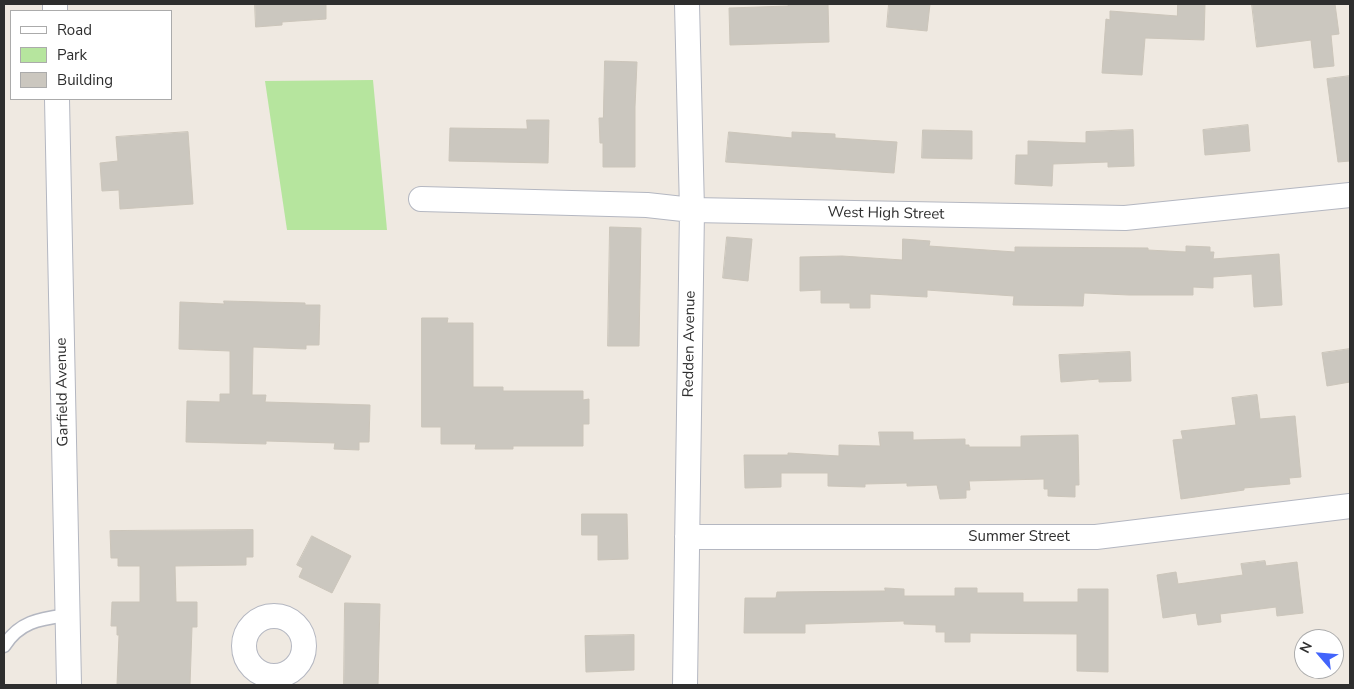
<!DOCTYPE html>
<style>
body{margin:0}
#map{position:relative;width:1354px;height:689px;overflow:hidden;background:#efe9e1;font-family:"Nunito Sans",sans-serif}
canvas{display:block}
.frame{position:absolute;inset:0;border:5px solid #2e2e2e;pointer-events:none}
.legend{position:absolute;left:10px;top:10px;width:162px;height:90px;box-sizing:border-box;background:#fff;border:1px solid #ababab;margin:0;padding:6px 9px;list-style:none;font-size:15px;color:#2e2e2e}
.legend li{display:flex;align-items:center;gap:10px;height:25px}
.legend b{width:25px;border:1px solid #ababab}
.north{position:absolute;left:1294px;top:629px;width:50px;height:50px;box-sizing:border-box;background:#fff;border:1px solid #ababab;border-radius:50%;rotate:297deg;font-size:14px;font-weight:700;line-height:20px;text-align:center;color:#2e2e2e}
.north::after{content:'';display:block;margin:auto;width:18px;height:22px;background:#4264fb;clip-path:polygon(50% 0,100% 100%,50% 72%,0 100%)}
</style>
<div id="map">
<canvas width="1354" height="689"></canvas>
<div class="frame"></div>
<ul class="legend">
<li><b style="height:6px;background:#fff"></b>Road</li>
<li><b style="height:14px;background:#b6e59e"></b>Park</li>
<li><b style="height:14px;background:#cbc7bf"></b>Building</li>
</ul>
<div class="north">N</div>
</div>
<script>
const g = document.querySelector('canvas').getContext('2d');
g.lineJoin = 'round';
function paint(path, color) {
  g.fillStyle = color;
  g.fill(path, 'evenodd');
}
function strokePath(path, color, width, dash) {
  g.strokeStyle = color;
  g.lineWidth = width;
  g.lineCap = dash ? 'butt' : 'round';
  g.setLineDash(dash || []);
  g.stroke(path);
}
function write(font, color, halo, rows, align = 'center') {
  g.font = font + ' "Nunito Sans",sans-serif';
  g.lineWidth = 4.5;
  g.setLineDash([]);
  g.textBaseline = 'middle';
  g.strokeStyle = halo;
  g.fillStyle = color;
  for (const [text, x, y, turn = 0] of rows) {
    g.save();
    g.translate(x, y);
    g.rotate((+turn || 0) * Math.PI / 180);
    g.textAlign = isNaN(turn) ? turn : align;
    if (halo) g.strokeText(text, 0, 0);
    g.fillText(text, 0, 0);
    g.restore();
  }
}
paint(new Path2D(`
 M 373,80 L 387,230 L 287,230 L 265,81 Z`), '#b6e59e');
const building = new Path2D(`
 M 255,4 L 326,4 L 326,19 L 282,22 L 282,25 L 256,27 Z
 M 788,4 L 828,4 L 829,42 L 730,45 L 729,8 L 788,6 Z
 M 889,4 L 930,4 L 927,31 L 887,27 Z
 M 1178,4 L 1205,4 L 1204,40 L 1145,38 L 1142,75 L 1102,73 L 1106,19 L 1110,20 L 1110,11 L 1177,16 Z
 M 1252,4 L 1335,4 L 1339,34 L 1331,35 L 1334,66 L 1314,68 L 1311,40 L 1257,47 Z
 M 605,61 L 637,62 L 635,107 L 635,167 L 603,167 L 603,143 L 600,143 L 599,118 L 603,118 Z
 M 1350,76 L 1350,161 L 1338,162 L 1327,79 Z
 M 527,120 L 549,120 L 548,163 L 449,161 L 450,128 L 527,129 Z
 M 1248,125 L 1250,151 L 1205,155 L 1203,130 Z
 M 923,130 L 972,131 L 972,159 L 922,158 Z
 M 1133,130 L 1134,166 L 1108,167 L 1108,162 L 1053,164 L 1052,186 L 1015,184 L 1016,155 L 1028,155 L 1028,141 L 1086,143 L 1086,132 Z
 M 188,132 L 193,204 L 120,209 L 119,190 L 102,191 L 100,163 L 118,161 L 116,137 Z
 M 729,132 L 792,138 L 792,132 L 835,134 L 835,138 L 897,142 L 894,173 L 726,162 Z
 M 610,227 L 641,228 L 639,346 L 608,346 Z
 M 727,237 L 752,239 L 748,281 L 723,278 Z
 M 903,239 L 930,241 L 929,246 L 1015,252 L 1015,247 L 1148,248 L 1148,250 L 1186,252 L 1186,246 L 1210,247 L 1210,252 L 1214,252 L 1213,259 L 1279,254 L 1282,305 L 1254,307 L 1252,274 L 1213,277 L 1213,288 L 1193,287 L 1193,295 L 1129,295 L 1084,293 L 1083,306 L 1013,305 L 1014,296 L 927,290 L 927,297 L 870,294 L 870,308 L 850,308 L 850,303 L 821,303 L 821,290 L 800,291 L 800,257 L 842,256 L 902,260 Z
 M 224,301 L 305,303 L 305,305 L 320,305 L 319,345 L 306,345 L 306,349 L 253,347 L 252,395 L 266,395 L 265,402 L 370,405 L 369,442 L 359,442 L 359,450 L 334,449 L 335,443 L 266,441 L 266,444 L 186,442 L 187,401 L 220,402 L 220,394 L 230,394 L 230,351 L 179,349 L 180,302 L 224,304 Z
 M 422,318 L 448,318 L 447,323 L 473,323 L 473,387 L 503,387 L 503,391 L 583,391 L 583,400 L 589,399 L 589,424 L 583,424 L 583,446 L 513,446 L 513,449 L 475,449 L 476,444 L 441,444 L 441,427 L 422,427 Z
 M 1350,349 L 1350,382 L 1327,386 L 1322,353 Z
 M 1130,352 L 1131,381 L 1099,382 L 1099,379 L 1061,382 L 1059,355 Z
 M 1257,395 L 1260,419 L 1295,416 L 1301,477 L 1289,478 L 1290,484 L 1244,488 L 1244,490 L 1181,499 L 1173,440 L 1183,439 L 1181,431 L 1236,425 L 1232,398 Z
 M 879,432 L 913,432 L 913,440 L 965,439 L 965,445 L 969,445 L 969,447 L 1021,447 L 1021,436 L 1078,435 L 1079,485 L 1075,485 L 1075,497 L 1048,496 L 1048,489 L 1044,489 L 1044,479 L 969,481 L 970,490 L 966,490 L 966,498 L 940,499 L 937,485 L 907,486 L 907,483 L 865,484 L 865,487 L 828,486 L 828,473 L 781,473 L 781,487 L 745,488 L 744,455 L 788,455 L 788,453 L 839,456 L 839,445 L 880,446 Z
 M 582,514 L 627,514 L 628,559 L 598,560 L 598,535 L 582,535 Z
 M 253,530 L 253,557 L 246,557 L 246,565 L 175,566 L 176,602 L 197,602 L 197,627 L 192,627 L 190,685 L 117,685 L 119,635 L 117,635 L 117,626 L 111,626 L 112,602 L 140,602 L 140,566 L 118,566 L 118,558 L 111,558 L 110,531 Z
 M 312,536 L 351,556 L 332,593 L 299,577 L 303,568 L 297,565 Z
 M 1265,561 L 1266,566 L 1297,562 L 1303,613 L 1277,616 L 1276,607 L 1220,614 L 1221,622 L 1198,625 L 1196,613 L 1163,618 L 1157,575 L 1176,572 L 1178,584 L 1243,575 L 1241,564 Z
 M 885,588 L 904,589 L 904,596 L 955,596 L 955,588 L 977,588 L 977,593 L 1023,593 L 1023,602 L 1078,602 L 1078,589 L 1108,589 L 1108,672 L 1077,671 L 1077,634 L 970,633 L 970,642 L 945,642 L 945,632 L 936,632 L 936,625 L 904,624 L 904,621 L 805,624 L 805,633 L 744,633 L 745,598 L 776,598 L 777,592 L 885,591 Z
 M 345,603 L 380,604 L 378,685 L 344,685 Z
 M 634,635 L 634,670 L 586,672 L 585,636 Z`);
paint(building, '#cbc7bf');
strokePath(building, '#cbc5ba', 1);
const service = new Path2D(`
 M 4,646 C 20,621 40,619 68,615`);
const minor = new Path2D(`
 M 55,4 L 55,11
 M 57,99 L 69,685
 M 421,199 L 647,205 L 692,210 L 1125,218 L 1350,195
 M 687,537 L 1096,537 L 1350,506
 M244 646a30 30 0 1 1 60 0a30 30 0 1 1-60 0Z
 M 685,685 L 692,210 L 687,4`);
strokePath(service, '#b4b7c1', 15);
strokePath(minor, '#b4b7c1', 26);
strokePath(service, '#fff', 12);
strokePath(minor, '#fff', 24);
write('15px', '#2e2e2e', '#fff', [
 ["West High Street",886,214,1],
 ["Redden Avenue",690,344,-89],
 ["Garfield Avenue",63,392,-91],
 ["Summer Street",1019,537]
]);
</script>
